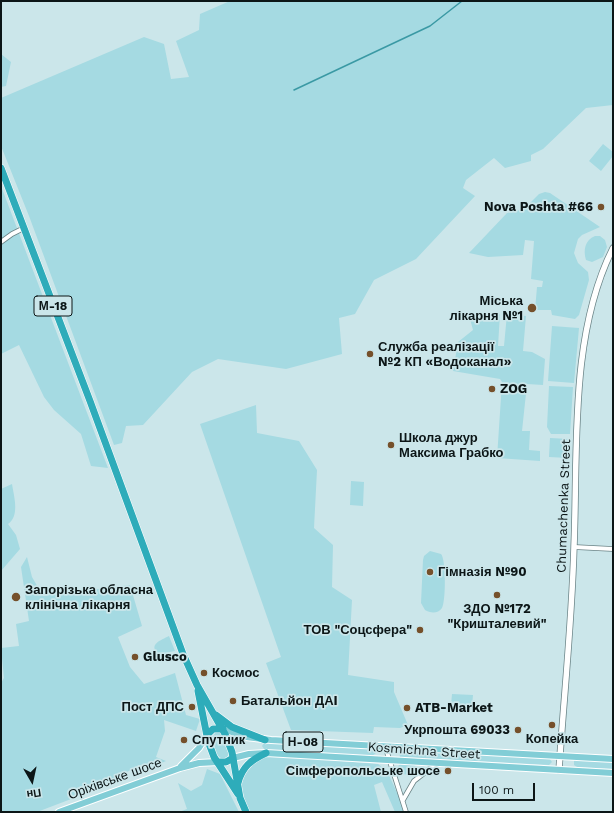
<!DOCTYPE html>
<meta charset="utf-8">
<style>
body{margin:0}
#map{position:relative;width:614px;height:813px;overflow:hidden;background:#cbe6ea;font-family:"Work Sans",sans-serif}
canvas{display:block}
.frame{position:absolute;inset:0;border:2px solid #0c1617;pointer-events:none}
.north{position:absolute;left:12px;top:761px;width:40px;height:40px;-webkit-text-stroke:3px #cbe6ea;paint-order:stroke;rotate:171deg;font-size:11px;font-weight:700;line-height:16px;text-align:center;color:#0c1617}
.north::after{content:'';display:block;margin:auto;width:14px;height:18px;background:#0c1617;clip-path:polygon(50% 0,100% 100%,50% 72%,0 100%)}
.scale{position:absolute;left:472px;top:783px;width:63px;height:18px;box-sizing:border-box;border:2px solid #0c1617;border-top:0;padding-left:5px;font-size:12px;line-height:14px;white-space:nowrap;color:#0c1617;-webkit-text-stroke:3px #cbe6ea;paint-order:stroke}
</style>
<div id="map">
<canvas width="614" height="813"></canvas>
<div class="frame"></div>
<div class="north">Пн</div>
<div class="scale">100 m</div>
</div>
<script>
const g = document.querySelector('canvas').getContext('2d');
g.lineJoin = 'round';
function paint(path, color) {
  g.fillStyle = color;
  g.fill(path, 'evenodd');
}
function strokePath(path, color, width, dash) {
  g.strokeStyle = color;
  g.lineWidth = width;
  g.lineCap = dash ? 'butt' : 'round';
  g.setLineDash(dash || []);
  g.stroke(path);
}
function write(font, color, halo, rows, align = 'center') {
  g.font = font + ' "Work Sans",sans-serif';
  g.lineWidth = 3.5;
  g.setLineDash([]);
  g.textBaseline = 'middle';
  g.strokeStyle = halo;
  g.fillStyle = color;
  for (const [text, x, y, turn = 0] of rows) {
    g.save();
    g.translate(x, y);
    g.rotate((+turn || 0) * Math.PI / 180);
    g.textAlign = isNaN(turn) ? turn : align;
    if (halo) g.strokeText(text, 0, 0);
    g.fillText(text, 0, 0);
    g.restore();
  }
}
paint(new Path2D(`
 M 230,1 L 613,1 L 613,105 L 586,108 L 543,149 L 531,155 L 531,161 L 505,168 L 494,158 L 466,180 L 463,188 L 475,196 L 416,259 L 374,280 L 355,314 L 339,318 L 342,354 L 286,369 L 218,359 L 192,372 L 143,425 L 126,426 L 122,443 L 114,445 L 29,216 L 1,146 L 1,98 L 144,37 L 164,44 L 171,79 L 189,77 L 176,41 L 199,30 L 200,14 Z
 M 1,54 L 11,62 L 6,86 L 1,87 Z
 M 603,144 L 613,152 L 613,156 L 601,171 L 589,161 Z
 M 1,186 L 108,468 L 91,466 L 81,434 L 54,410 L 44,397 L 19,345 L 1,354 Z
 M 545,192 L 550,193 L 600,227 L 582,235 L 578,239 L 574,253 L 578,263 L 588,272 L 589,280 L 579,315 L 575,319 L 552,315 L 551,310 L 535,310 L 537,287 L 542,287 L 543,281 L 531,279 L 534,241 L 525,240 L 523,255 L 488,257 L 469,253 L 507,213 L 524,209 L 539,194 Z
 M 595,236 L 600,236 L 605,240 L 607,247 L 603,257 L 592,262 L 586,260 C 583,250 585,240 595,236 Z
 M 500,314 L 498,346 L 504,346 L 507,314 L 526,316 L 523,351 L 532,352 L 545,359 L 543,385 L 527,384 L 522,431 L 530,431 L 529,450 L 540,451 L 540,461 L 497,458 L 502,382 L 500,379 L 453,371 L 458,342 L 473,330 L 470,319 L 483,321 Z
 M 552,326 L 579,328 L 574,383 L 548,381 Z
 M 549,386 L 573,387 L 570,434 L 551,434 L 547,427 Z
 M 256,405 L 257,433 L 299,441 L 317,470 L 314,528 L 333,545 L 332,587 L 352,600 L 348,675 L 394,682 L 394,692 L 408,725 L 400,728 L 374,727 L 373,733 L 291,730 L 266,663 L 281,657 L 200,424 Z
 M 550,438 L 569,439 L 568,458 L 549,457 Z
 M 351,481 L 364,482 L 363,506 L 350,505 Z
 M 12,484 C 14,497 20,516 8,524 L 16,535 L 20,549 L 1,571 L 1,489 Z
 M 430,551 L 441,554 C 446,559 446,601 442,608 C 438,614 430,613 425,610 L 421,603 L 423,560 L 424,556 Z
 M 27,557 L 32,577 L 43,596 L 130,585 L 142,626 L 118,637 L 130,667 L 144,684 L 175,673 L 186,715 L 200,719 L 196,731 L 164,720 L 165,731 L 156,757 L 166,761 L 152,767 L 139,765 L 127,772 L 129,777 L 37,812 L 1,812 L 1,683 L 4,678 L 1,648 L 19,646 L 16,624 L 29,621 L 21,567 Z
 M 169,636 L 175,651 L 159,654 C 147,645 161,640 169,636 Z
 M 452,694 L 473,695 L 472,706 L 451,705 Z
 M 216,732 L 221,732 L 230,752 L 226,759 C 215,759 214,747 211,739 Z
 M 264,743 L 374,749 L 376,753 L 372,756 L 268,750 L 264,749 L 262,746 Z
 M 402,750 L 549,758 L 552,762 L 549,765 L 400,757 L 399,751 Z
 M 268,755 L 378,764 L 387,771 L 406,812 L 395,812 L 382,782 L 374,785 L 381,812 L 250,812 C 245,798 235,781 246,767 C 251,762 262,759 268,755 Z
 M 574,760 L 613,761 L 613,769 L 577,767 L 574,765 Z
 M 400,764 L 414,764 L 418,769 L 414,774 C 407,775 401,776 397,768 Z
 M 207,769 L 220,774 L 239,812 L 179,812 L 187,809 L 178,783 L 191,791 L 202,785 Z`), '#a5dae2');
strokePath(new Path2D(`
 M 294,90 L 430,26 L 462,1`), '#3a99a4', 1.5);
const street = new Path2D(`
 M 1,242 L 12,234 L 24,228
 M 574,547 L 613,549
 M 385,746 L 406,812
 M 403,800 L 414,781 L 437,763`);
const secondary = new Path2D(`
 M 559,770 C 564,695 572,621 574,546 C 578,451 569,335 613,248`);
const primary = new Path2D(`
 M 223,729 L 246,737 L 271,740 L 613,759
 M 233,758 L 249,754 L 266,753 L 613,773
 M 181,766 L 199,748 L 207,735
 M 59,812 L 180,768 L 199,763 L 218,762`);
const highway = new Path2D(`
 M 1,168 L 90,401 L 183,654 L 197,685 L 225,734 L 232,752 L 240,798 L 246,812
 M 198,691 L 208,741 L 214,757 L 238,794
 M 216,715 L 232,727 L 265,740
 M 207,735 L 213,729 L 223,729
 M 218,762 L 226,762 L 233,758
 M 238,783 C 242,767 251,760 266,753`);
strokePath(street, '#6a8386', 5.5);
strokePath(secondary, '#6a8386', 7);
strokePath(primary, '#fff', 8);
strokePath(highway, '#fff', 8);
strokePath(street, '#fff', 4);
strokePath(secondary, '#fff', 5.5);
strokePath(primary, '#82cdd6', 6);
strokePath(highway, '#2eacba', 7);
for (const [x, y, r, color] of [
 [601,207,4,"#75502b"],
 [532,308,5,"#75502b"],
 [370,354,4,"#75502b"],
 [492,389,4,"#75502b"],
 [391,445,4,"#75502b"],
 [430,572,4,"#75502b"],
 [497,595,4,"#75502b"],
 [16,597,5,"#75502b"],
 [420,630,4,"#75502b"],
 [135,657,4,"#75502b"],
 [204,673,4,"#75502b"],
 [233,701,4,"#75502b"],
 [192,707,4,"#75502b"],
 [407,708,4,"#75502b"],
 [552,725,4,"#75502b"],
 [518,730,4,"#75502b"],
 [184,740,4,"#75502b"],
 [448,771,4,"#75502b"]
]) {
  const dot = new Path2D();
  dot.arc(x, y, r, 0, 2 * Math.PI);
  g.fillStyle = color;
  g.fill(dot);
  strokePath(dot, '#cbe6ea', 1.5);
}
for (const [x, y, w] of [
 [53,306,38],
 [303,742,40]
]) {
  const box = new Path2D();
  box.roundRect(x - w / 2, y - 10, w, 20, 3);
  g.fillStyle = '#cbe6ea';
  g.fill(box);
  strokePath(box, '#0c1617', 1);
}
write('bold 12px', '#0c1617', null, [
 ["М-18",53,306],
 ["Н-08",303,742]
]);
write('bold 13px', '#0c1617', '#cbe6ea', [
 ["Nova Poshta #66",593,207,"right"],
 ["Міська",523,301,"right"],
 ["лікарня №1",523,316,"right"],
 ["Служба реалізації",378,347],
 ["№2 КП «Водоканал»",378,362],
 ["ZOG",500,389],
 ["Школа джур",399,438],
 ["Максима Грабко",399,453],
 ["Гімназія №90",438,572],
 ["Запорізька обласна",25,590],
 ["клінічна лікарня",25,605],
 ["ЗДО №172",497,609,"center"],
 ["\"Кришталевий\"",497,624,"center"],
 ["ТОВ \"Соцсфера\"",412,630,"right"],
 ["Glusco",143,657],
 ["Космос",212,673],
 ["Батальйон ДАI",241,701],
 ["Пост ДПС",184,707,"right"],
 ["ATB-Market",415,708],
 ["Укрпошта 69033",510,730,"right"],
 ["Копейка",552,739,"center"],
 ["Спутник",192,740],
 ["Сімферопольське шосе",440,771,"right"]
], 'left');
write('13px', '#0c1617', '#cbe6ea', [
 ["Chumachenka Street",564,506,-88],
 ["Kosmichna Street",424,751,4],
 ["Оріхівське шосе",115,779,-20]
]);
</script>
